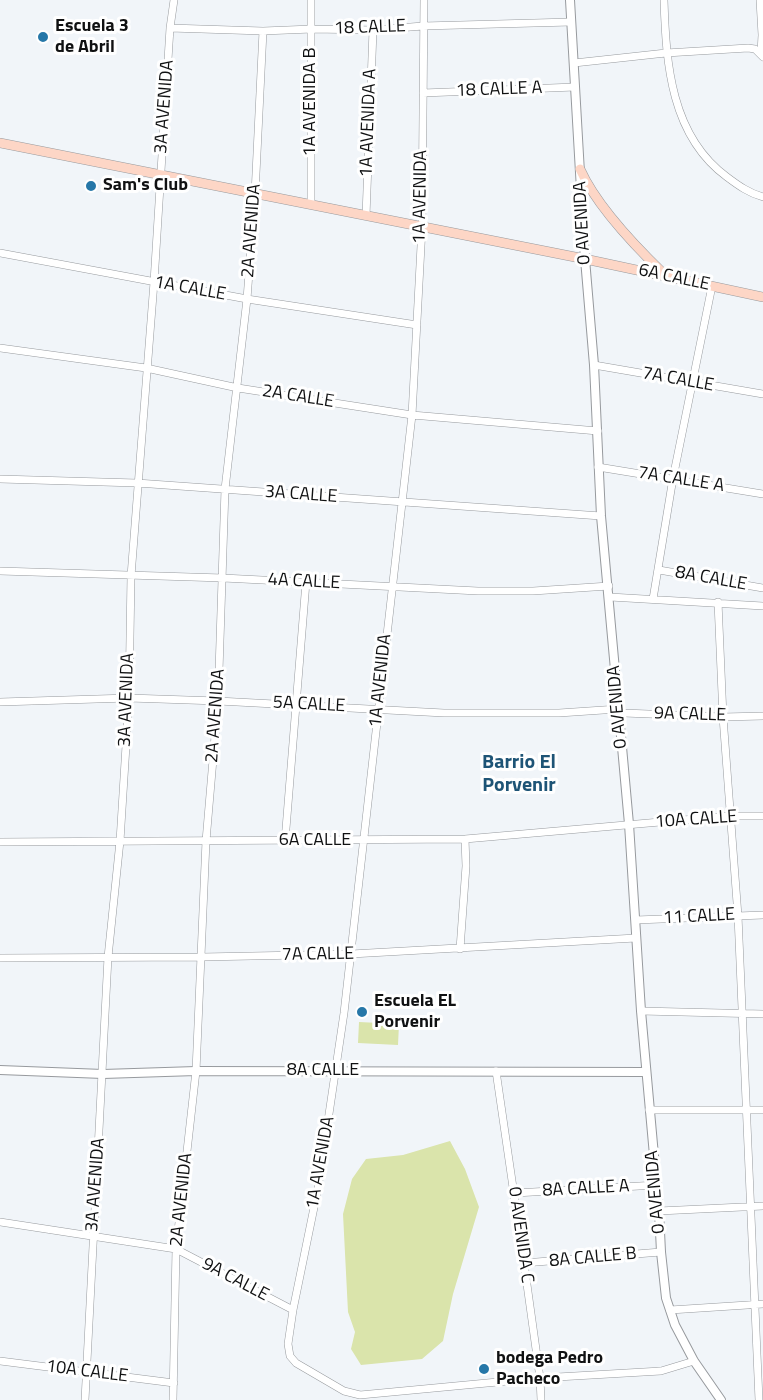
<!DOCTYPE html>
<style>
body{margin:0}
canvas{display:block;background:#f1f5f9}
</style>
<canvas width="763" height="1400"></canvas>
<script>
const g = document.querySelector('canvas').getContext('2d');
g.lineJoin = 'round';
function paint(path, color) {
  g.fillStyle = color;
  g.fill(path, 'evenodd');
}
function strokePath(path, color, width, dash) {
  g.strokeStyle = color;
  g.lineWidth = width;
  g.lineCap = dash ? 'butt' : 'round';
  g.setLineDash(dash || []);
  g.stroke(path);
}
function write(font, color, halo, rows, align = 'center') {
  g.font = font + ' "Titillium Web",sans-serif';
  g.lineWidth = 6;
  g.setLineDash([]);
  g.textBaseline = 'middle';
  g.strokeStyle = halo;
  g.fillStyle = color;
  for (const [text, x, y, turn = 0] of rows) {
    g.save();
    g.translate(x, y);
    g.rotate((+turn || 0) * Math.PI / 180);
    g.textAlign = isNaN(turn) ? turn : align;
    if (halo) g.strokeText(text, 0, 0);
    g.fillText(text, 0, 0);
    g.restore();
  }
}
paint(new Path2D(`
 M 359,1022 L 399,1024 L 398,1045 L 358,1043 Z
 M 450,1141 L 465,1169 L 479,1207 L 453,1294 L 443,1341 L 422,1359 L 361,1365 L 351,1349 L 355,1332 L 348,1312 L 343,1214 L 352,1179 L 366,1159 L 403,1155 Z`), '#dae4ab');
const minor = new Path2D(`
 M 424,0 L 422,227 L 412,415 L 344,1013 L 318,1188 L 293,1310 L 288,1344 L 290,1356 L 296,1363 L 344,1391 L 360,1395 L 540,1378 L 661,1371 L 694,1361
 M 664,0 C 666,64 671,136 727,177 C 739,186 749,193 763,197
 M 760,0 L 762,35 L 761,53
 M 170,28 L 263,31 L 312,29 L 373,30 L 423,26 L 571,22
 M 574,63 L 666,53 L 748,48 L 755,49 L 763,57
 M 423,93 L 575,87
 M 311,205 L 311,0
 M 366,216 L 373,30
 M 0,253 L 247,299 L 417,325
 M 0,348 L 146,368 L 238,388 L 412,415 L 598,431
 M 594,365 L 763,394
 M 598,467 L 763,494
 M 0,479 L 137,483 L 601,516
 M 659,570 L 763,588
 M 0,571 L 223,578 L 478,591 L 533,591 L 609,586
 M 610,597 L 763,606
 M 653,599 L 673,478 L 712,286
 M 718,602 L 723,717 L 738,916 L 759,1400
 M 0,702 L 129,698 L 218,701 L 444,713 L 559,713 L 618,709 L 624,713 L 723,717 L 763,716
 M 285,841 L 306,582
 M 0,842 L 465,839 L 729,816 L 763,816
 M 636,920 L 763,915
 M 460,949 L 466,866 L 465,839
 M 0,958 L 202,957 L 351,954 L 636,938
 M 641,1011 L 763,1014
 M 496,1071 L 524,1263 L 540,1378 L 541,1400
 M 649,1110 L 763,1110
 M 515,1193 L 657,1185
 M 659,1211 L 763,1206
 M 0,1222 L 176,1249 L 293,1310
 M 524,1263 L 661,1252
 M 670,1310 L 763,1304
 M 0,1361 L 174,1383
 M 85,1400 L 108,957 L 120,841 L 129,698 L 131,576 L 154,282 L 170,28 L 174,0
 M 173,1400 L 176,1249 L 196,1071 L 206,841 L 218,701 L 225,489 L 247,299 L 255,194 L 263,31`);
const tertiary = new Path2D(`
 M 570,0 L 585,259 L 594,365 L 601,516 L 629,824 L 641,1011 L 659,1211 L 661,1252 L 666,1298 L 675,1325 L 694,1361 L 721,1400
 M 0,1070 L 103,1074 L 196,1071 L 645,1072`);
const secondary = new Path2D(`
 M 0,143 L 585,259 L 763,297
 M 580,169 C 596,205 636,247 664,274`);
strokePath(minor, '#979a9e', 8);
strokePath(tertiary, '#979a9e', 10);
strokePath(secondary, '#979a9e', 10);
strokePath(minor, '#fff', 7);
strokePath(tertiary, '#fff', 8);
strokePath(secondary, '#fdd6c6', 9);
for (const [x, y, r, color] of [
 [43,37,6,"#2677a8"],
 [91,186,6,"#2677a8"],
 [362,1012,6,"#2677a8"],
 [484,1369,6,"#2677a8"]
]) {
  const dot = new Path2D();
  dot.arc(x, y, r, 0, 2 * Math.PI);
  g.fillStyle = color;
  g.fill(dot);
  strokePath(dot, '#fff', 2);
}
write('bold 18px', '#101112', '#fff', [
 ["Escuela 3",55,27],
 ["de Abril",55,48],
 ["Sam's Club",103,186],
 ["Escuela EL",374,1002],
 ["Porvenir",374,1023],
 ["bodega Pedro",496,1359],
 ["Pacheco",496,1380]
], 'left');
write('18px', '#101112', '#fff', [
 ["18 CALLE",370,28,-2],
 ["18 CALLE A",499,90,-2],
 ["1A AVENIDA B",311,102,-90],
 ["3A AVENIDA",165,107,-86],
 ["1A AVENIDA A",369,123,-88],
 ["1A AVENIDA",421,197,-89],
 ["0 AVENIDA",583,223,-93],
 ["2A AVENIDA",252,231,-86],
 ["6A CALLE",674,278,12],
 ["1A CALLE",190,289,10],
 ["7A CALLE",678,380,10],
 ["2A CALLE",298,397,9],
 ["7A CALLE A",681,480,9],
 ["3A CALLE",301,495,4],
 ["8A CALLE",711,579,10],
 ["4A CALLE",304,582,3],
 ["1A AVENIDA",381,681,-84],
 ["3A AVENIDA",127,700,-88],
 ["5A CALLE",309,705,3],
 ["0 AVENIDA",618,707,-95],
 ["9A CALLE",690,715,2],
 ["2A AVENIDA",216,716,-86],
 ["10A CALLE",696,820,-4],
 ["6A CALLE",315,841],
 ["11 CALLE",699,917,-3],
 ["7A CALLE",318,955,-1],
 ["8A CALLE",323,1071],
 ["1A AVENIDA",321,1163,-80],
 ["3A AVENIDA",96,1185,-86],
 ["8A CALLE A",586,1189,-3],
 ["0 AVENIDA",656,1192,-95],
 ["2A AVENIDA",182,1200,-84],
 ["0 AVENIDA C",520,1235,82],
 ["8A CALLE B",593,1258,-5],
 ["9A CALLE",235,1280,28],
 ["10A CALLE",87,1372,7]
]);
write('bold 20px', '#1e5476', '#fff', [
 ["Barrio El",519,763],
 ["Porvenir",519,786]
]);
</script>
